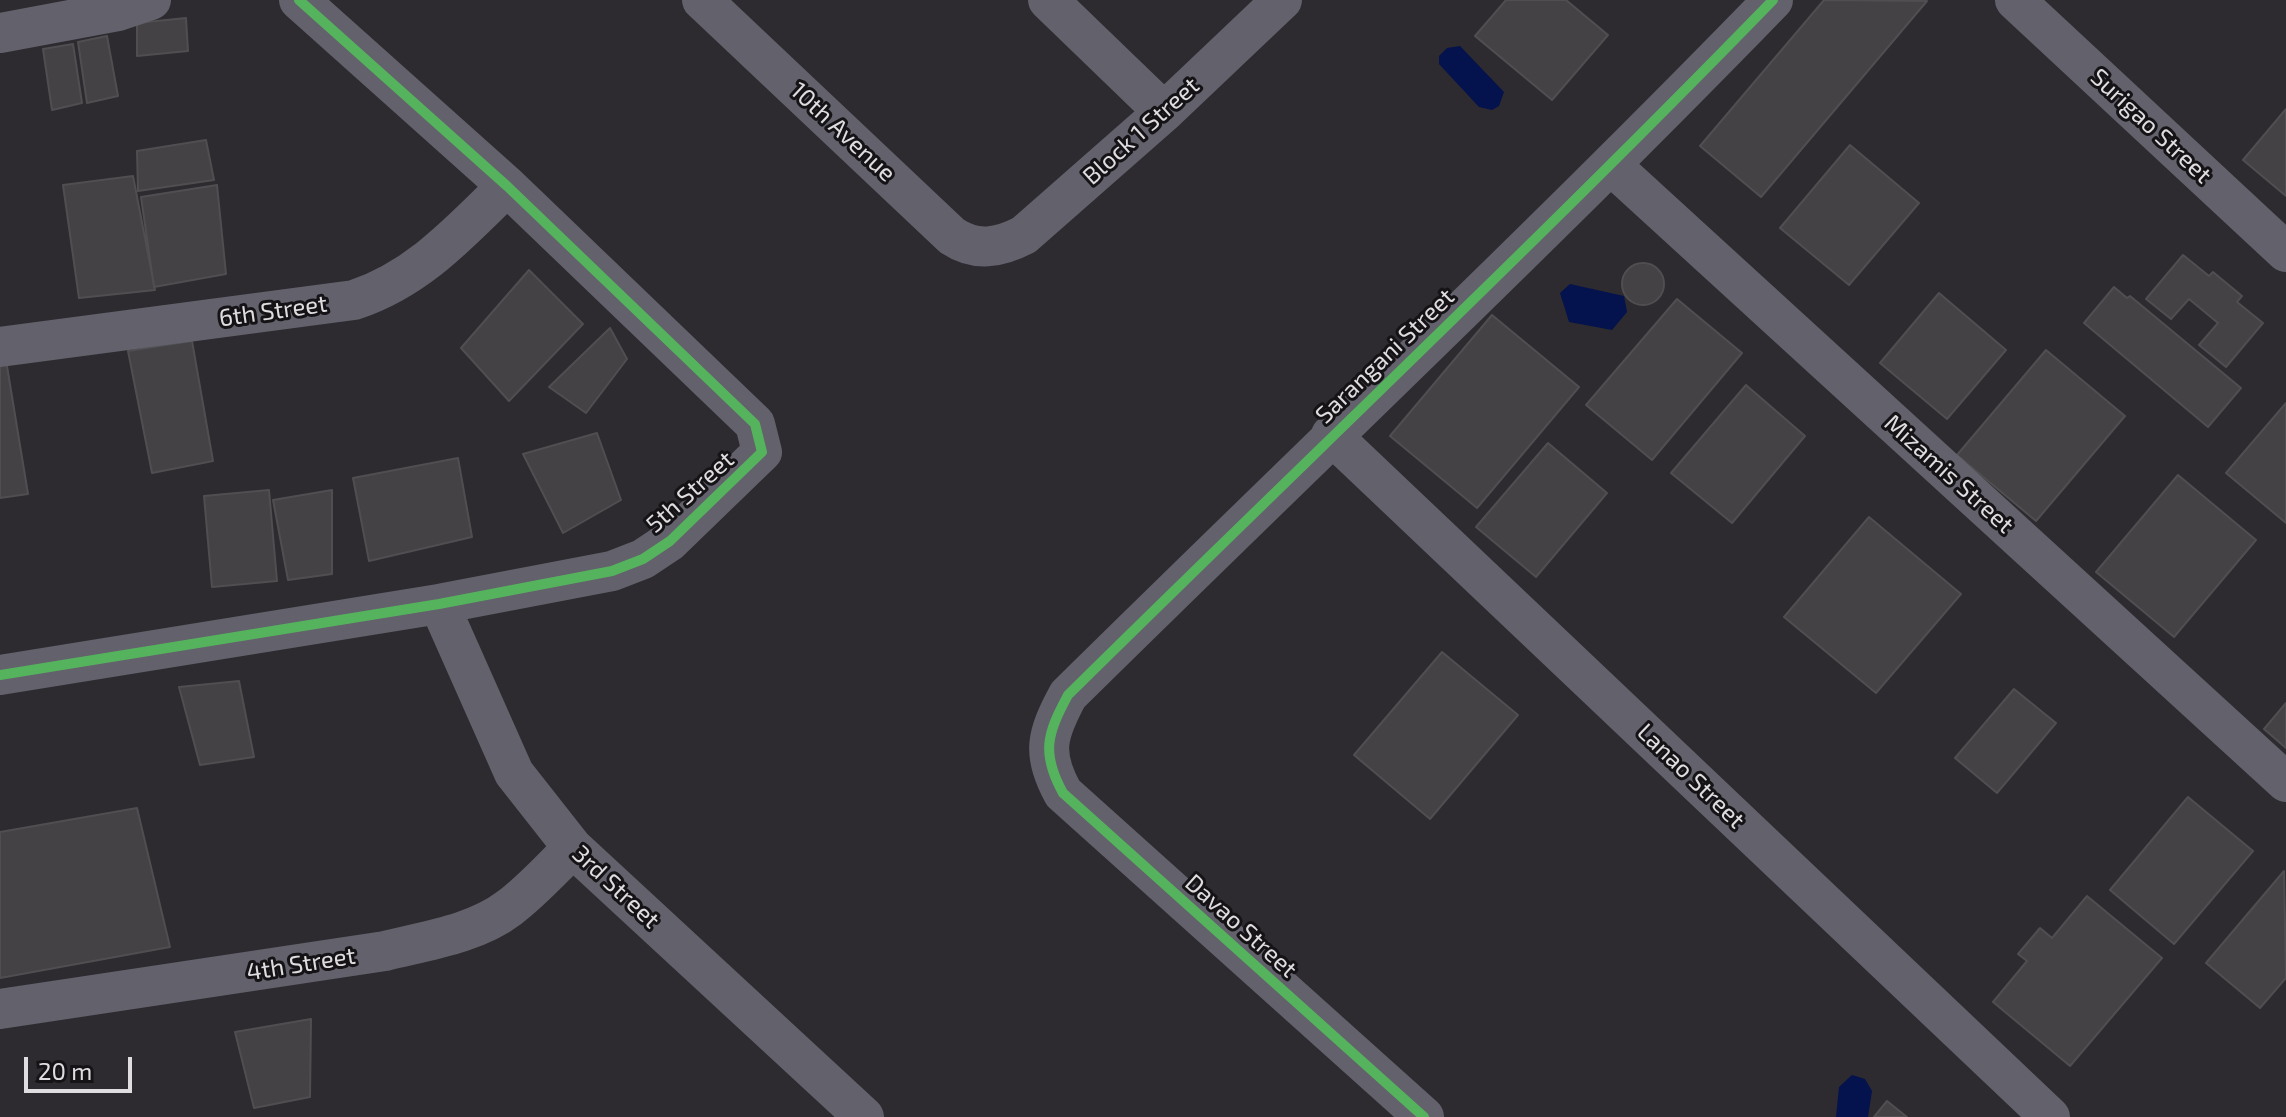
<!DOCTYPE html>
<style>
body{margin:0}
#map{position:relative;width:2286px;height:1117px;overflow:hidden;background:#2d2b2f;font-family:"Exo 2",sans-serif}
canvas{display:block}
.scale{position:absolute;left:24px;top:1057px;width:108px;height:36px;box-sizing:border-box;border:4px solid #e0dde1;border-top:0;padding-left:10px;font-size:24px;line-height:28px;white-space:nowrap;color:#e0dde1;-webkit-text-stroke:6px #151316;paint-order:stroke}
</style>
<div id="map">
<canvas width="2286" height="1117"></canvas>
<div class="scale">20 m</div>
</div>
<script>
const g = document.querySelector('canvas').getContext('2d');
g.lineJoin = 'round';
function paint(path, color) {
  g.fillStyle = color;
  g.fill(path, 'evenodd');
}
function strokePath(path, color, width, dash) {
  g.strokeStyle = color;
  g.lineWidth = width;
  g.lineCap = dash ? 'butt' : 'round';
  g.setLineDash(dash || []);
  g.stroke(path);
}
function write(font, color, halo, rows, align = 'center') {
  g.font = font + ' "Exo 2",sans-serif';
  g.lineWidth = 6;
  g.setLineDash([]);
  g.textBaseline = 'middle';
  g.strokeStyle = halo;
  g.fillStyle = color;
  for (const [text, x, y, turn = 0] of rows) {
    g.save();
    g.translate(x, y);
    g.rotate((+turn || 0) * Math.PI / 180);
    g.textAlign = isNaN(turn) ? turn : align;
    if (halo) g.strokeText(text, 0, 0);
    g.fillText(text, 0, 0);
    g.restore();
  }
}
paint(new Path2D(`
 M 1460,46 L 1504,92 L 1499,106 L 1492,110 L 1479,107 L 1439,64 L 1439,56 L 1447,48 Z
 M 1570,284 L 1624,296 L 1627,312 L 1612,330 L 1569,322 L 1560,293 Z
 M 1852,1075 L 1865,1079 L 1872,1091 L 1868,1117 L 1836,1117 L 1839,1087 Z`), '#04124e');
const building = new Path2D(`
 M 1506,0 L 1566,0 L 1608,35 L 1552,100 L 1475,36 Z
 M 1824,0 L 1927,1 L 1761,197 L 1700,146 Z
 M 186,18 L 188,51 L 137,56 L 137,23 Z
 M 107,36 L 118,96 L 87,103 L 78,42 Z
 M 73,44 L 82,103 L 52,110 L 43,49 Z
 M 2286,109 L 2286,196 L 2243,160 Z
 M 206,140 L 214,180 L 138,191 L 137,151 Z
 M 1850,145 L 1919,203 L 1849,285 L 1780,228 Z
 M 133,176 L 155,290 L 79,298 L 63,185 Z
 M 217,185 L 226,274 L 154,287 L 141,197 Z
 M 2183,255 L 2209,276 L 2213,272 L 2242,296 L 2237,302 L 2263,323 L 2226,367 L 2199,345 L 2218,323 L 2189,299 L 2171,319 L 2146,299 Z
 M1622 284a21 21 0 1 1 42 0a21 21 0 1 1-42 0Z
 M 529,270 L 583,324 L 509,401 L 461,348 Z
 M 2114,287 L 2127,298 L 2130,296 L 2241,388 L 2208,427 L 2084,323 Z
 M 1939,293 L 2006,350 L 1947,419 L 1880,363 Z
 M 1677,299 L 1742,353 L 1652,460 L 1586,405 Z
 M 1492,315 L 1579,387 L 1477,508 L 1390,436 Z
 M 610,328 L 627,359 L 586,413 L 549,387 Z
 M 192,341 L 213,461 L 152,473 L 128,351 Z
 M 2046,350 L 2125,416 L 2036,521 L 1957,455 Z
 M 6,360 L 28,494 L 0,498 L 0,361 Z
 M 1746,385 L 1805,436 L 1732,523 L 1671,473 Z
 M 2286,403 L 2286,523 L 2226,473 Z
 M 597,433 L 621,500 L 563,533 L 523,454 Z
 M 1548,443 L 1607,493 L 1536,577 L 1476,527 Z
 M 458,458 L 472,537 L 369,561 L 353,478 Z
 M 2178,475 L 2256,540 L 2174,637 L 2096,572 Z
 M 269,490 L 277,581 L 212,587 L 204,496 Z
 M 332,490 L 332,574 L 288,580 L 273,500 Z
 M 1869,517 L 1961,594 L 1876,693 L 1784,617 Z
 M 1442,652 L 1518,715 L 1430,819 L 1354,755 Z
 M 239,681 L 254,757 L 200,765 L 179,687 Z
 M 2014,689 L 2056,723 L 1997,793 L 1955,758 Z
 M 2286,703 L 2286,748 L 2264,729 Z
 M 2188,797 L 2253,851 L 2174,944 L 2110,890 Z
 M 137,808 L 170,947 L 0,978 L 0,832 Z
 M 2284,871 L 2286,978 L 2260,1008 L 2206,963 Z
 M 2087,896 L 2162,958 L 2070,1066 L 1993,1002 L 2027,961 L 2018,954 L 2040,928 L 2052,938 Z
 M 311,1019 L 310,1097 L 254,1108 L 235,1032 Z
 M 1887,1101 L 1907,1117 L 1874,1117 Z`);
paint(building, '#444245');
strokePath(building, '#504e51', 2);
strokePath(new Path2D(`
 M 702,0 L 952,236 C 976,252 999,248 1024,235 L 1164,112 L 1282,0
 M 1048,0 L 1164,112
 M 2015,0 L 2286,252
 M 0,33 L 118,11 L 151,0
 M 1612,166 L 2286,782
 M 0,347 L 354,300 C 418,279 460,232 507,186
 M 1331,435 L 2050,1117
 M 439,604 L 514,773 L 573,848 L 864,1117
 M 0,675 L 439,604 L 612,571 L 643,559 L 670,541 L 762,452 L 755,424 L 507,186 L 299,0
 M 0,1009 L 385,951 C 425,941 475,934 509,908 C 532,891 552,868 573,848
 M 1424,1117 L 1063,793 C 1041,753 1047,734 1068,695 C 1303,463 1543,237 1773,0`), '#62616c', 40);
strokePath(new Path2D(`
 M 0,675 L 439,604 L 612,571 L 643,559 L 670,541 L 762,452 L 755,424 L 507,186 L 299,0
 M 1424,1117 L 1063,793 C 1041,753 1047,734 1068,695 C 1303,463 1543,237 1773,0`), '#56b35d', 10);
write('24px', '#e0dde1', '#151316', [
 ["Surigao Street",2151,126,43],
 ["Block 1 Street",1141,131,-42],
 ["10th Avenue",843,132,43],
 ["6th Street",273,311,-8],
 ["Sarangani Street",1385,356,-44],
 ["Mizamis Street",1949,474,42],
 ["5th Street",690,492,-42],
 ["Lanao Street",1691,776,44],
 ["3rd Street",616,887,43],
 ["Davao Street",1241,926,42],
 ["4th Street",301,964,-9]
]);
</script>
